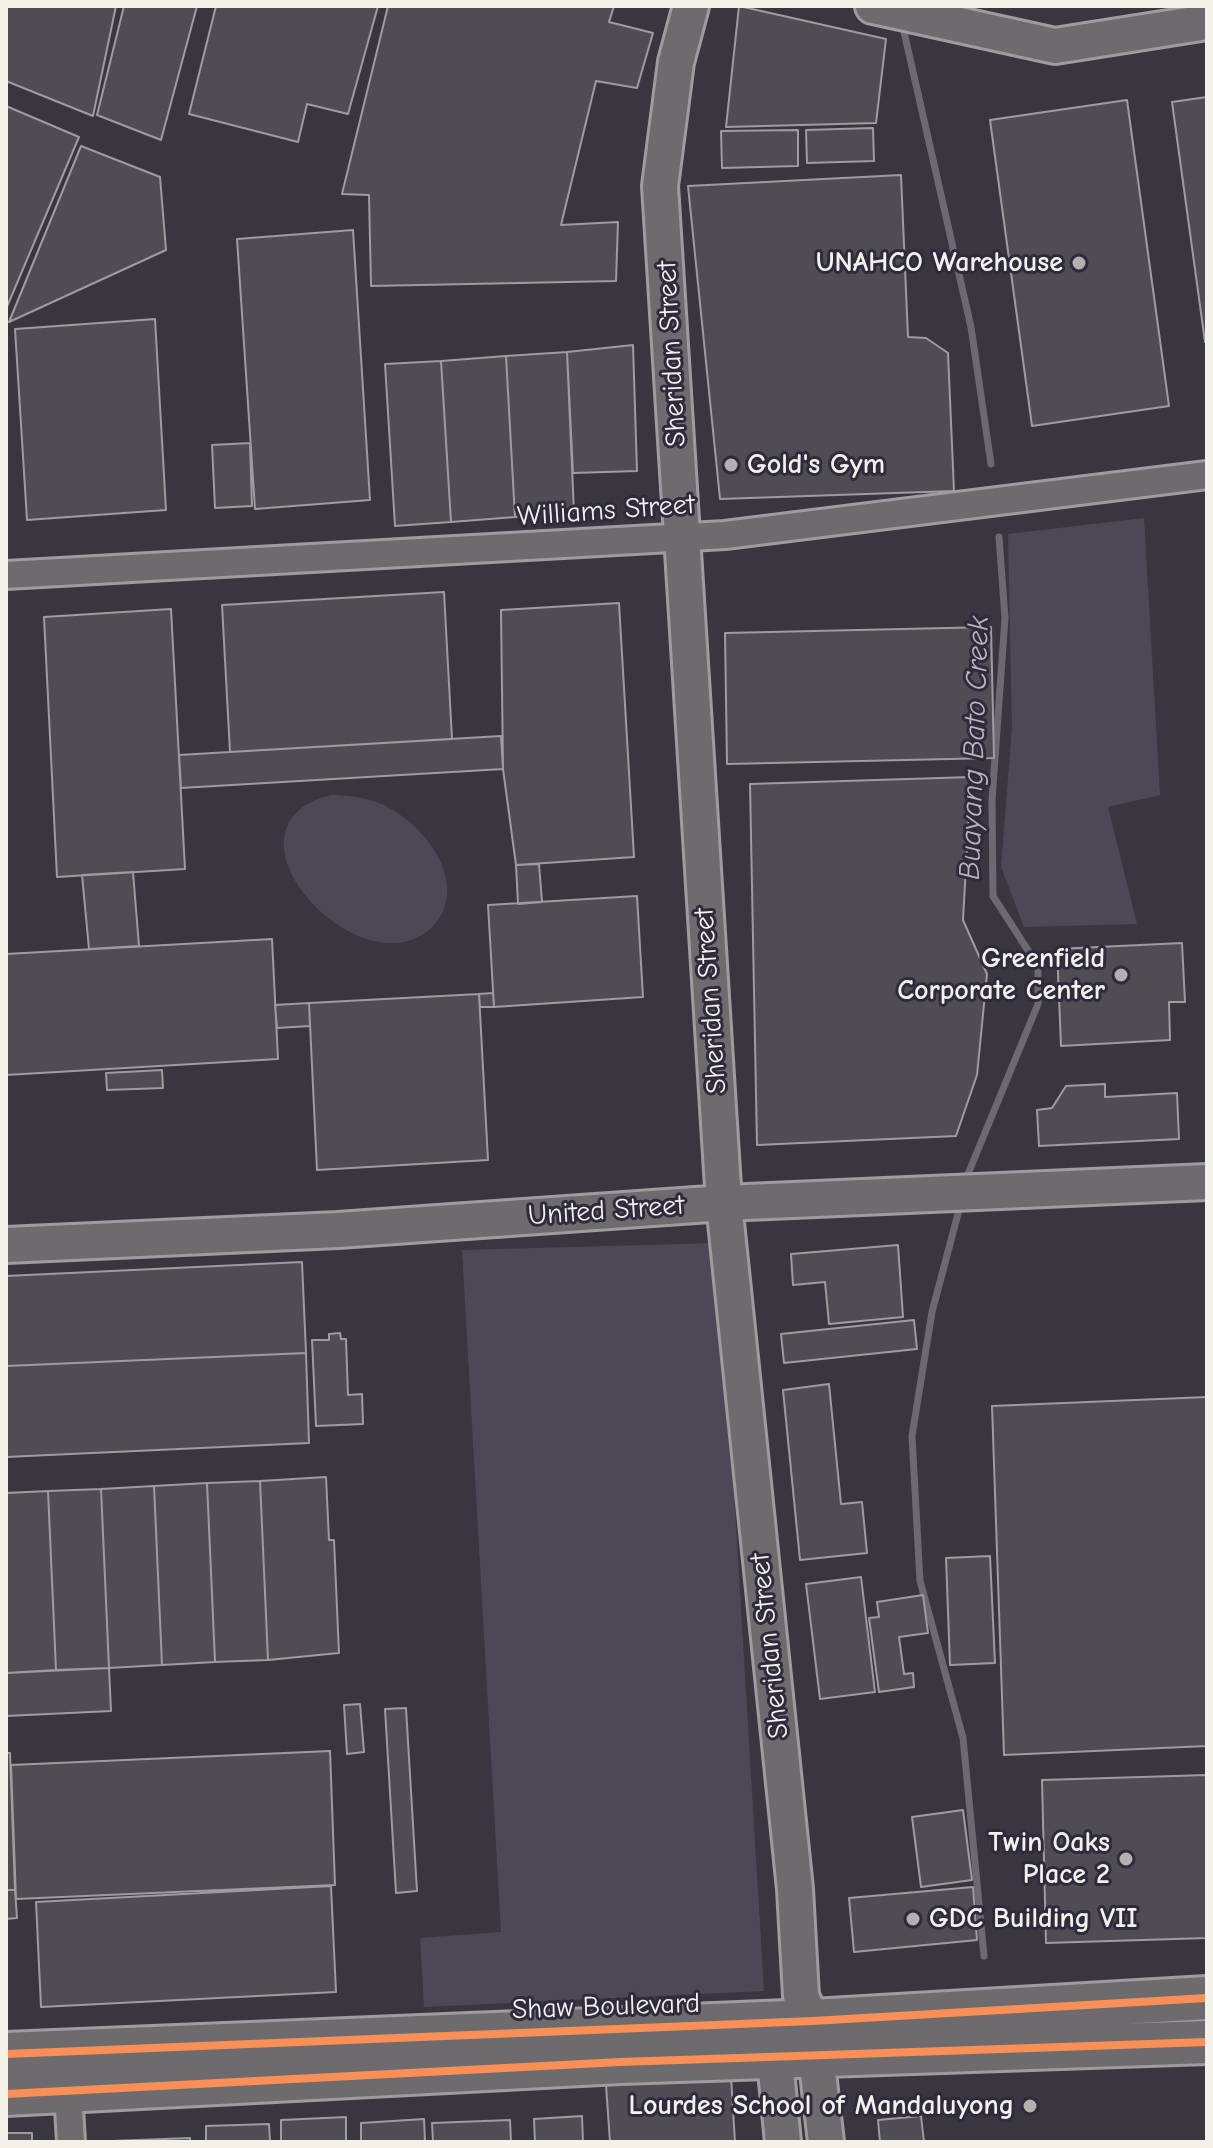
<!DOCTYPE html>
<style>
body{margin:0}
#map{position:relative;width:1213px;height:2148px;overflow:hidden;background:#393640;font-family:"Comic Neue",sans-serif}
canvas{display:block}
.frame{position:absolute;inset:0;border:8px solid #f4f1e8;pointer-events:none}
</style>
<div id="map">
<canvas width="1213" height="2148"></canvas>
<div class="frame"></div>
</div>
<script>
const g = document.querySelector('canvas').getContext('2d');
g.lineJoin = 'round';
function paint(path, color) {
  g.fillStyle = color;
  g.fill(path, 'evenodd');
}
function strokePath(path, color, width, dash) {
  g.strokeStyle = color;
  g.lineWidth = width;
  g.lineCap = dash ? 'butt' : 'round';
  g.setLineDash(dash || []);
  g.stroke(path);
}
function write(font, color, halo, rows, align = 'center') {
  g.font = font + ' "Comic Neue",sans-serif';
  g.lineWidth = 6;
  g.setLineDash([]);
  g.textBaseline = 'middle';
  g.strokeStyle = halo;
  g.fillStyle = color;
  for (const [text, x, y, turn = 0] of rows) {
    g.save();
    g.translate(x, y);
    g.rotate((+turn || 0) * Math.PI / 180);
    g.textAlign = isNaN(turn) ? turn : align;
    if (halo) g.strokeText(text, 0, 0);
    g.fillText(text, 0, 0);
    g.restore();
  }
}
paint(new Path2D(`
 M 1144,518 L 1160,795 L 1108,807 L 1137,924 L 1024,927 L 1001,867 L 1012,728 L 1008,534 Z
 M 331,795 C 348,795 363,797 379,803 C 419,819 467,875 439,919 C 431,931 418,939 404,942 C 326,956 222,822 331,795 Z
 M 719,1243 L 764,1991 L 424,2007 L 420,1938 L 501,1932 L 462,1250 Z`), '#4d4856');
strokePath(new Path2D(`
 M 902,23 L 971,327 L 991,464
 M 968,1174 L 1038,1004 L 1038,966 L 993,896 L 992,800 L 1005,618 L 999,537
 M 959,1210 L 932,1312 L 912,1436 L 920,1581 L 963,1738 L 984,1956`), '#6d6972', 7);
const building = new Path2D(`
 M 7,6 L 116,6 L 93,116 L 6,81 Z
 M 124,6 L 197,6 L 161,140 L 97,115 Z
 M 216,6 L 378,6 L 348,114 L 307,104 L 298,142 L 189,114 Z
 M 388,6 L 614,6 L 609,22 L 653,33 L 637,88 L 596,81 L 561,225 L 618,222 L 616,281 L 371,286 L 369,195 L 342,194 Z
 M 739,6 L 886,39 L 876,123 L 726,127 Z
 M 1207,97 L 1207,342 L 1205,342 L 1172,102 Z
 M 1127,100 L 1169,406 L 1032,426 L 990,120 Z
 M 6,106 L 79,137 L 6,309 Z
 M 873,128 L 874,161 L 807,163 L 806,130 Z
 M 798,130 L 798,166 L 722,168 L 721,131 Z
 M 81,146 L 160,177 L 166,250 L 9,322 Z
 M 901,175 L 908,337 L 926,338 L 948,353 L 954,491 L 720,499 L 688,186 Z
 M 353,230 L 370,500 L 255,509 L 237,239 Z
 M 155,319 L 166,510 L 27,520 L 15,329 Z
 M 633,345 L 637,471 L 573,473 L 567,352 Z
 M 567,352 L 574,513 L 515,517 L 506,356 Z
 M 506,356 L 515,517 L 451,522 L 441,361 Z
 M 441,361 L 451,522 L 395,526 L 385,364 Z
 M 250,443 L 252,506 L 215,508 L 212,445 Z
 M 444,592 L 452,739 L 230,752 L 222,605 Z
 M 619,603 L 634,857 L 516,865 L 503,769 L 501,610 Z
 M 171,609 L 185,869 L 57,877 L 44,617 Z
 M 991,627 L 994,758 L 727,764 L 725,633 Z
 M 501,736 L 503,769 L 181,788 L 179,755 Z
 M 971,777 L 963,920 L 987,974 L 977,1075 L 956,1136 L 757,1145 L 750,784 Z
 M 539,864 L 542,902 L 518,904 L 516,865 Z
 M 133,872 L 139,946 L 89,949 L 82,875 Z
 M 637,896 L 643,997 L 494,1007 L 488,905 Z
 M 272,939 L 278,1059 L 6,1075 L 6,954 Z
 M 1182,943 L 1185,1002 L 1169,1002 L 1170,1040 L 1061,1046 L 1057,949 Z
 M 493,993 L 494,1007 L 480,1007 L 479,994 Z
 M 479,994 L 488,1160 L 317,1170 L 309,1003 Z
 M 309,1003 L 310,1026 L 277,1028 L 275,1005 Z
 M 162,1070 L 163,1088 L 107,1090 L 106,1073 Z
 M 1105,1084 L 1105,1097 L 1177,1093 L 1179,1139 L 1039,1146 L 1037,1110 L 1052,1108 L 1066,1086 Z
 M 898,1245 L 903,1317 L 829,1324 L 825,1282 L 793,1285 L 791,1254 Z
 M 302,1262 L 306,1353 L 6,1366 L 6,1276 Z
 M 914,1320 L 917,1349 L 784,1363 L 781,1334 Z
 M 340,1333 L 341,1339 L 346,1339 L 348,1395 L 362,1394 L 363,1424 L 316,1426 L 312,1340 L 329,1340 L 329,1334 Z
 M 306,1353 L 309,1443 L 6,1457 L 6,1366 Z
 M 829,1384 L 841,1504 L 862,1502 L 867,1553 L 800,1560 L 783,1390 Z
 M 1207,1397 L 1207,1746 L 1004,1755 L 992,1406 Z
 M 326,1477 L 329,1540 L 334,1540 L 339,1653 L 268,1660 L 260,1481 Z
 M 260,1481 L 268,1660 L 215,1662 L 207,1483 Z
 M 207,1483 L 215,1662 L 162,1665 L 154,1486 Z
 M 154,1486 L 162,1665 L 109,1668 L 101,1489 Z
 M 101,1489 L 109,1668 L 56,1670 L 48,1491 Z
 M 48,1491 L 56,1670 L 6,1673 L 6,1493 Z
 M 990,1556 L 995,1663 L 950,1665 L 946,1558 Z
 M 861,1577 L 875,1692 L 820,1699 L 806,1584 Z
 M 923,1595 L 928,1633 L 899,1637 L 904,1674 L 913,1673 L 914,1687 L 879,1692 L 869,1618 L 879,1617 L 877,1602 Z
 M 109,1668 L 111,1711 L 6,1716 L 6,1673 Z
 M 360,1704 L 364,1752 L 347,1754 L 344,1705 Z
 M 406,1708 L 417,1891 L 396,1893 L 385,1709 Z
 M 330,1751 L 335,1885 L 16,1899 L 11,1765 Z
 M 6,1753 L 10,1753 L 15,1890 L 6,1890 Z
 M 1207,1775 L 1207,1938 L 1046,1943 L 1042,1780 Z
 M 963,1810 L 972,1880 L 921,1887 L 912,1817 Z
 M 331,1886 L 336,1992 L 41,2007 L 36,1902 Z
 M 973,1887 L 977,1940 L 854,1952 L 849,1898 Z
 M 6,1890 L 15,1890 L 17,1918 L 6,1919 Z
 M 731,2077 L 735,2142 L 610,2142 L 606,2085 Z
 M 582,2116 L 583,2142 L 535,2142 L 534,2119 Z
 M 921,2116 L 924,2142 L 880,2142 L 878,2120 Z
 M 346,2117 L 346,2142 L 281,2142 L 281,2120 Z
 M 424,2119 L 425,2142 L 361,2142 L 361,2123 Z
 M 510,2120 L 511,2142 L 433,2142 L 432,2123 Z
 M 269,2124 L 270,2142 L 206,2142 L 206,2126 Z
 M 6,2133 L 32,2133 L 32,2142 L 6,2142 Z
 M 190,2138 L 190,2142 L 112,2142 L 112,2141 Z`);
paint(building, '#4f4d53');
strokePath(building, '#9e9c9f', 2);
const minor = new Path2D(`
 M 6,575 L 725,535 L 1207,475
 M 68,2091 L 71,2142`);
const tertiary = new Path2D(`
 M 691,6 L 676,62 L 660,186 L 724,1203 L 795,1889 L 801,1996 L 812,2021 L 826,2142
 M 873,6 L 1055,46 L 1207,22
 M 6,1245 L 338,1230 L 724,1203 L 1207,1182
 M 772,2031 L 783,2142`);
const primary = new Path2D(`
 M 6,2054 L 812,2021 L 1207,1998
 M 6,2094 L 620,2062 L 1207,2042`);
strokePath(minor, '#9e9c9f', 32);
strokePath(tertiary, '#9e9c9f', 40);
strokePath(primary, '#9e9c9f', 48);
strokePath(minor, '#6d6b6d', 26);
strokePath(tertiary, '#6d6b6d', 34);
strokePath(primary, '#6d6b6d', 42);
strokePath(new Path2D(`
 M 6,2054 L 812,2021 L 1207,1998
 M 6,2094 L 620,2062 L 1207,2042`), '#f78f57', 8);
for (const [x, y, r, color] of [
 [1079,263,8,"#b3b0ad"],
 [731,465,8,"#b3b0ad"],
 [1121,975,8,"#b3b0ad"],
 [1126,1859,8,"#b3b0ad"],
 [913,1919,8,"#b3b0ad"],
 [1030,2106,8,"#b3b0ad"]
]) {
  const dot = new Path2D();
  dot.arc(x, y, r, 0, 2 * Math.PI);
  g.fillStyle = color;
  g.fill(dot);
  strokePath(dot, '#2f2a3d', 3);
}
write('bold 28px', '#f4f1e8', '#2f2a3d', [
 ["UNAHCO Warehouse",1063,263],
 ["Gold's Gym",747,465,"left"],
 ["Greenfield",1105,959],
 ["Corporate Center",1105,991],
 ["Twin Oaks",1110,1843],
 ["Place 2",1110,1875],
 ["GDC Building VII",929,1919,"left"],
 ["Lourdes School of Mandaluyong",1014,2106]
], 'right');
write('28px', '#f4f1e8', '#2f2a3d', [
 ["Sheridan Street",672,354,-93],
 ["Williams Street",606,511,-4],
 ["Sheridan Street",711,1001,-94],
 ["United Street",606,1211,-4],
 ["Sheridan Street",770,1646,-96],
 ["Shaw Boulevard",606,2007,-2]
]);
write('italic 30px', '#bab6b5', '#2f2a3d', [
 ["Buayang Bato Creek",975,748,-88]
]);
</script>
